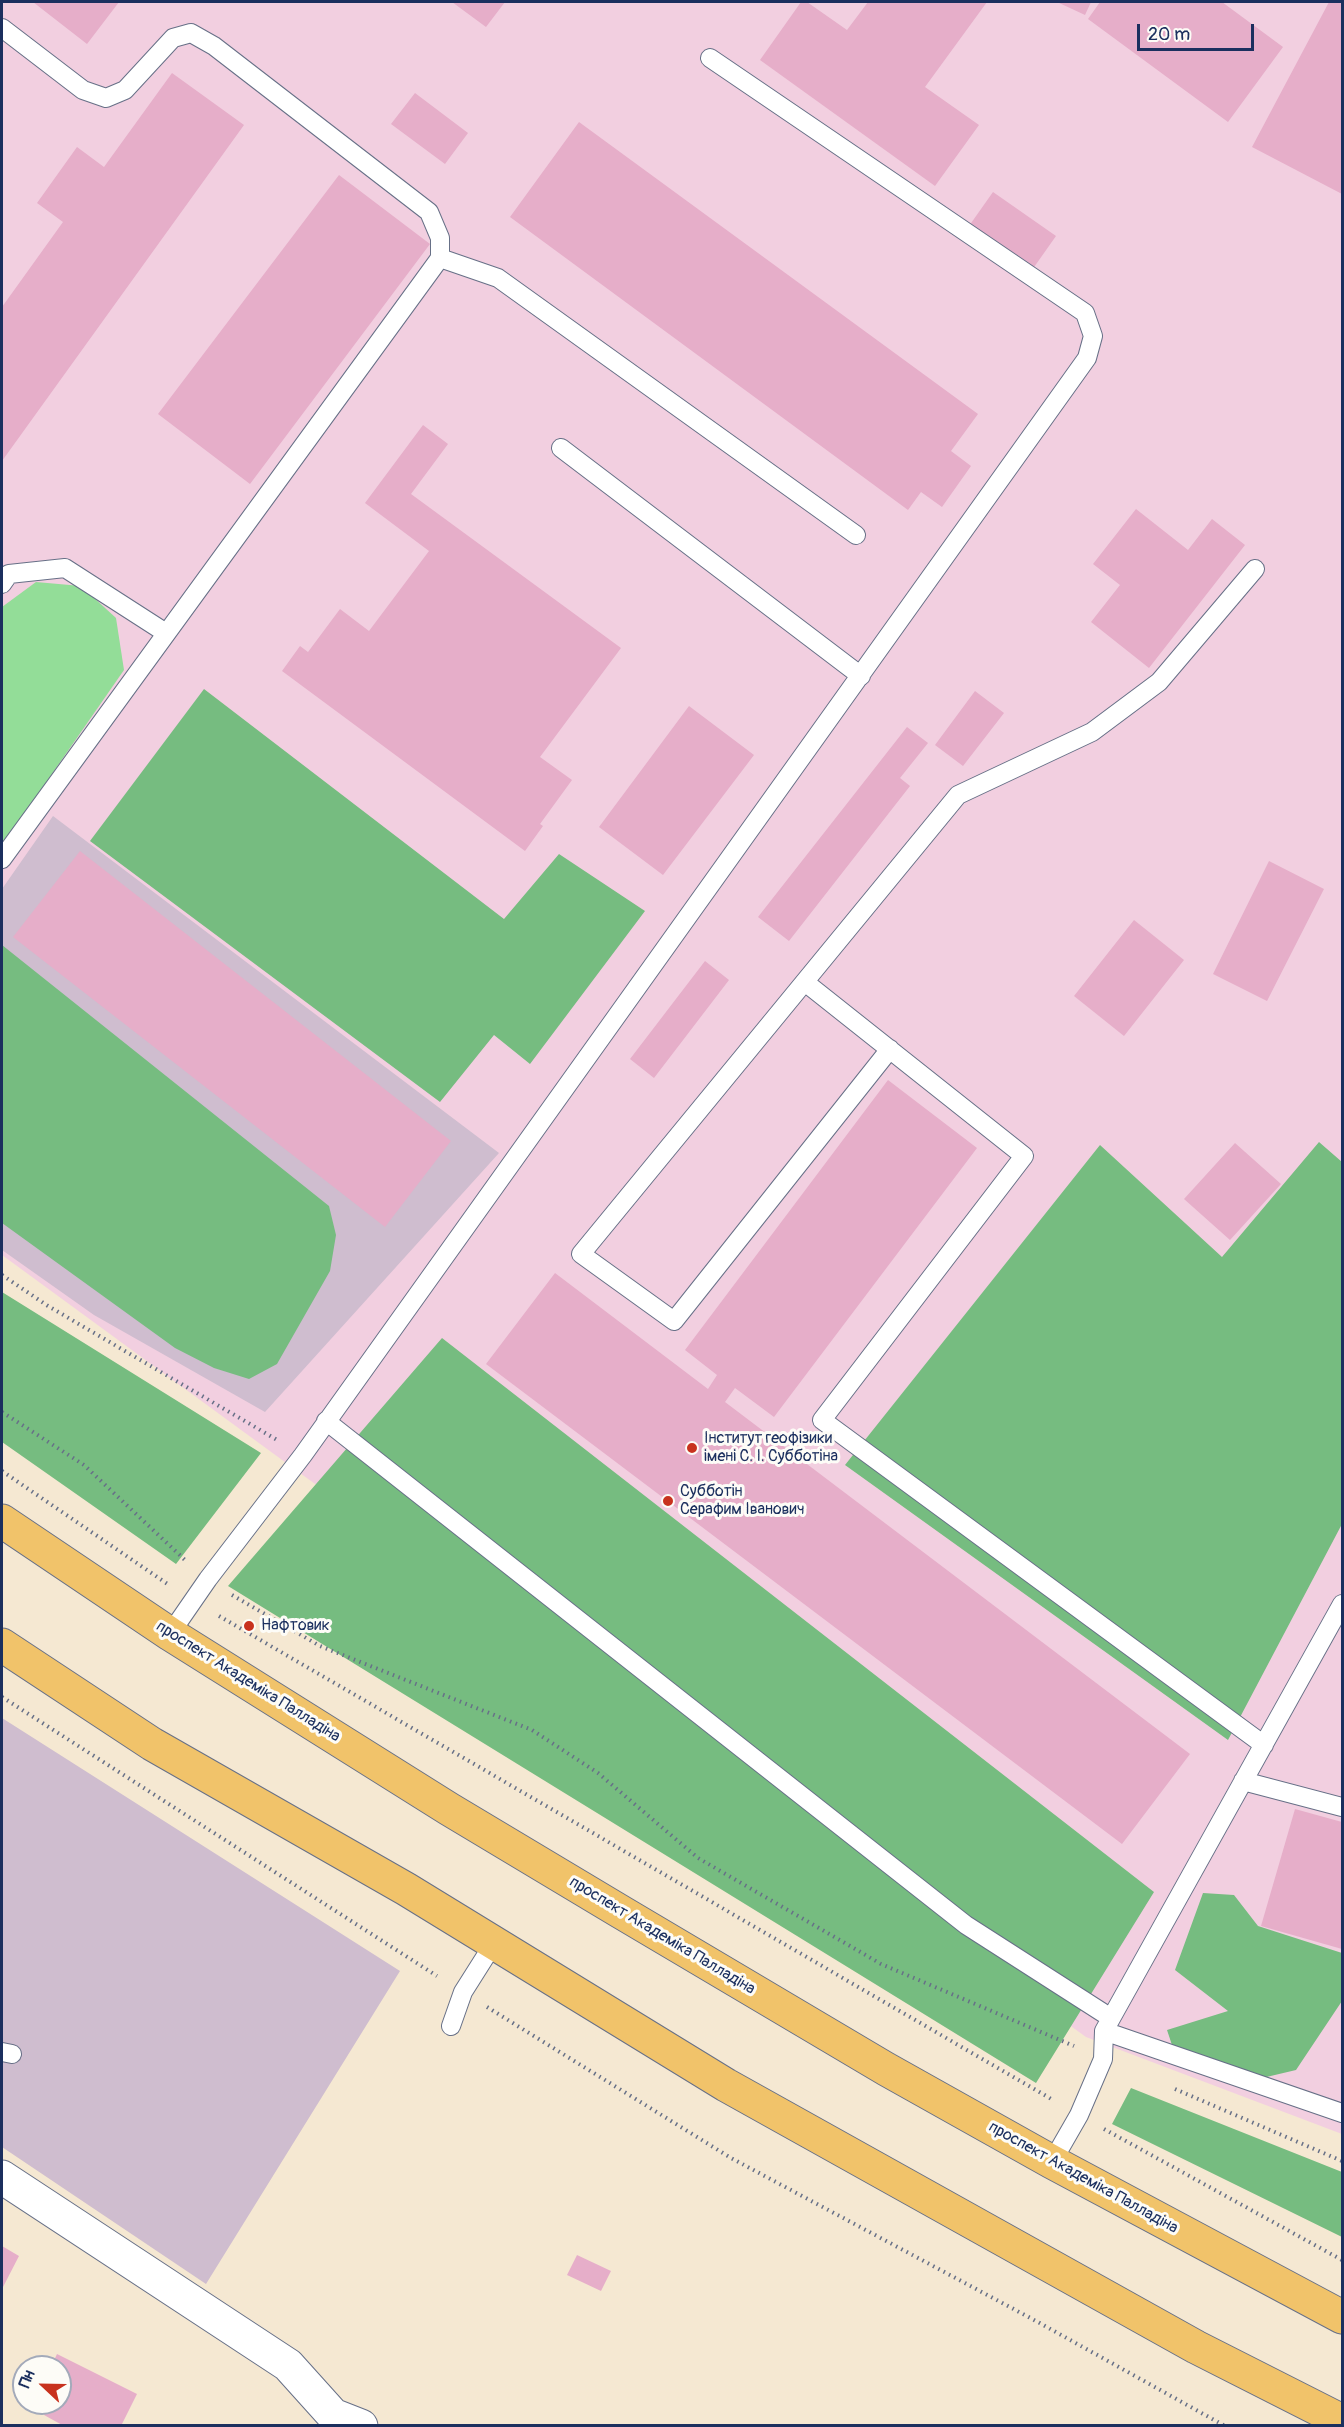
<!DOCTYPE html>
<meta charset="utf-8">
<style>
body{margin:0}
#map{position:relative;width:1344px;height:2427px;overflow:hidden;background:#f5e8d2;font-family:Pangolin,sans-serif}
canvas{display:block}
.frame{position:absolute;inset:0;border:3px solid #1b2f5e;pointer-events:none}
.north{position:absolute;left:12px;top:2355px;width:60px;height:60px;box-sizing:border-box;background:#fdfcf7;border:2px solid #a3aaba;border-radius:50%;rotate:292deg;font-size:16px;font-weight:700;line-height:24px;text-align:center;color:#1b2f5e}
.north::after{content:'';display:block;margin:auto;width:21px;height:27px;background:#c8321e;clip-path:polygon(50% 0,100% 100%,50% 72%,0 100%)}
.scale{position:absolute;left:1137px;top:24px;width:117px;height:27px;box-sizing:border-box;border:3px solid #1b2f5e;border-top:0;padding-left:8px;font-size:18px;line-height:21px;white-space:nowrap;color:#1b2f5e;-webkit-text-stroke:4px #fdfcf7;paint-order:stroke}
</style>
<div id="map">
<canvas width="1344" height="2427"></canvas>
<div class="frame"></div>
<div class="north">Пн</div>
<div class="scale">20 m</div>
</div>
<script>
const g = document.querySelector('canvas').getContext('2d');
g.lineJoin = 'round';
function paint(path, color) {
  g.fillStyle = color;
  g.fill(path, 'evenodd');
}
function strokePath(path, color, width, dash) {
  g.strokeStyle = color;
  g.lineWidth = width;
  g.lineCap = dash ? 'butt' : 'round';
  g.setLineDash(dash || []);
  g.stroke(path);
}
function write(font, color, halo, rows, align = 'center') {
  g.font = font + ' Pangolin,sans-serif';
  g.lineWidth = 6;
  g.setLineDash([]);
  g.textBaseline = 'middle';
  g.strokeStyle = halo;
  g.fillStyle = color;
  for (const [text, x, y, turn = 0] of rows) {
    g.save();
    g.translate(x, y);
    g.rotate((+turn || 0) * Math.PI / 180);
    g.textAlign = isNaN(turn) ? turn : align;
    if (halo) g.strokeText(text, 0, 0);
    g.fillText(text, 0, 0);
    g.restore();
  }
}
paint(new Path2D(`
 M 2,2 L 1342,2 L 1342,2134 L 1086,2037 L 304,1476 L 2,1255 Z`), '#f2cfe0');
paint(new Path2D(`
 M 53,816 L 499,1153 L 265,1412 L 94,1315 L 2,1250 L 2,889 Z
 M 2,1718 L 400,1971 L 206,2284 L 2,2147 Z`), '#cfbdcf');
paint(new Path2D(`
 M 36,582 L 81,586 L 116,618 L 124,670 L 2,846 L 2,607 Z`), '#93dd98');
paint(new Path2D(`
 M 204,689 L 504,919 L 559,854 L 645,911 L 530,1064 L 494,1035 L 440,1102 L 90,841 Z
 M 2,945 L 329,1206 L 336,1235 L 330,1271 L 277,1364 L 249,1379 L 214,1368 L 175,1348 L 2,1223 Z
 M 1319,1142 L 1342,1162 L 1342,1524 L 1228,1740 L 845,1465 L 1100,1145 L 1222,1257 Z
 M 2,1292 L 261,1453 L 176,1564 L 2,1442 Z
 M 442,1338 L 1154,1892 L 1036,2083 L 228,1586 Z
 M 1203,1893 L 1234,1895 L 1258,1926 L 1342,1953 L 1342,2001 L 1296,2070 L 1258,2079 L 1173,2048 L 1167,2030 L 1228,2011 L 1175,1970 Z
 M 1131,2088 L 1342,2172 L 1342,2237 L 1112,2124 Z`), '#76bc80');
paint(new Path2D(`
 M 33,2 L 119,2 L 87,44 Z
 M 452,2 L 505,2 L 486,27 Z
 M 801,2 L 807,2 L 847,30 L 868,2 L 987,2 L 925,87 L 979,125 L 935,186 L 760,60 Z
 M 1057,2 L 1091,2 L 1085,15 Z
 M 1100,2 L 1222,2 L 1283,47 L 1228,122 L 1088,19 Z
 M 1329,2 L 1342,2 L 1342,194 L 1252,147 Z
 M 172,73 L 244,125 L 2,461 L 2,307 L 63,222 L 37,203 L 77,147 L 104,167 Z
 M 415,93 L 468,133 L 445,164 L 391,124 Z
 M 579,122 L 978,414 L 951,451 L 971,466 L 942,507 L 921,492 L 908,510 L 510,217 Z
 M 339,175 L 430,244 L 250,484 L 158,414 Z
 M 993,192 L 1056,236 L 1032,270 L 969,226 Z
 M 423,425 L 448,444 L 411,494 L 621,648 L 540,757 L 572,780 L 540,824 L 543,826 L 525,851 L 282,671 L 300,646 L 308,652 L 340,609 L 369,631 L 429,551 L 365,503 Z
 M 1136,509 L 1188,550 L 1212,519 L 1245,545 L 1149,668 L 1091,622 L 1120,585 L 1093,564 Z
 M 975,691 L 1004,713 L 963,766 L 935,745 Z
 M 689,706 L 754,755 L 663,875 L 599,827 Z
 M 907,727 L 928,743 L 900,778 L 910,786 L 789,941 L 758,917 Z
 M 80,851 L 451,1141 L 385,1227 L 13,937 Z
 M 1269,861 L 1324,889 L 1267,1001 L 1213,974 Z
 M 1134,920 L 1184,960 L 1124,1036 L 1074,996 Z
 M 705,961 L 729,980 L 654,1078 L 630,1059 Z
 M 888,1080 L 977,1148 L 774,1417 L 735,1388 L 725,1402 L 1190,1754 L 1122,1844 L 486,1364 L 555,1273 L 708,1389 L 717,1375 L 685,1350 Z
 M 1235,1143 L 1281,1184 L 1230,1240 L 1184,1199 Z
 M 1295,1809 L 1342,1822 L 1342,1949 L 1261,1926 Z
 M 2,2246 L 19,2256 L 2,2289 Z
 M 577,2255 L 611,2271 L 601,2291 L 567,2275 Z
 M 57,2354 L 137,2394 L 121,2426 L 64,2426 L 44,2415 L 50,2403 L 60,2403 L 60,2367 L 51,2367 Z`), '#e6aec9');
const service = new Path2D(`
 M 2,28 L 83,90 L 106,98 L 125,90 L 173,38 L 191,33 L 214,46 L 429,212 L 440,238 L 440,258 L 2,859
 M 440,258 L 498,278 L 856,535
 M 561,448 L 861,676
 M 2,584 L 9,574 L 65,568 L 166,633
 M 806,983 L 1024,1156 L 822,1420 L 1264,1745
 M 890,1049 L 674,1321 L 581,1254 L 958,795 L 1092,732 L 1159,682 L 1255,569
 M 326,1421 L 966,1925 L 1111,2018
 M 170,1634 L 208,1579 L 303,1455 L 1087,358 L 1093,336 L 1085,313 L 710,58
 M 1243,1781 L 1342,1807
 M 451,2026 L 463,1992 L 494,1943
 M 1104,2031 L 1342,2113
 M 2,2052 L 12,2054
 M 1052,2162 L 1079,2115 L 1103,2059 L 1104,2031 L 1342,1604`);
const minor = new Path2D(`
 M 2,2177 L 288,2365 L 333,2415 L 361,2426`);
const trunk = new Path2D(`
 M 2,1521 L 170,1634 L 449,1809 L 621,1912 L 886,2069 L 1052,2162 L 1342,2317
 M 2,1645 L 152,1744 L 406,1889 L 726,2085 L 1196,2347 L 1342,2421`);
strokePath(service, '#677087', 20);
strokePath(minor, '#677087', 35);
strokePath(trunk, '#677087', 35);
strokePath(new Path2D(`
 M 2,1275 L 48,1306 L 279,1441
 M 2,1412 L 84,1465 L 185,1560
 M 2,1471 L 169,1585
 M 232,1595 L 320,1646 L 532,1730 L 598,1773 L 698,1858 L 881,1964 L 1074,2046
 M 219,1616 L 1053,2100
 M 2,1697 L 437,1976
 M 487,2007 L 731,2158 L 1036,2321 L 1225,2426
 M 1175,2089 L 1342,2161
 M 1104,2129 L 1342,2260`), '#677087', 4, [1.5, 4.5]);
strokePath(service, '#fff', 18);
strokePath(minor, '#fff', 33);
strokePath(trunk, '#f1c36a', 33);
for (const [x, y, r, color] of [
 [692,1448,6,"#c8321e"],
 [668,1501,6,"#c8321e"],
 [249,1626,6,"#c8321e"]
]) {
  const dot = new Path2D();
  dot.arc(x, y, r, 0, 2 * Math.PI);
  g.fillStyle = color;
  g.fill(dot);
  strokePath(dot, '#fdfcf7', 2);
}
write('16px', '#1b2f5e', '#fdfcf7', [
 ["Інститут геофізики",704,1439],
 ["імені С. І. Субботіна",704,1457],
 ["Субботін",680,1492],
 ["Серафим Іванович",680,1510],
 ["Нафтовик",261,1626]
], 'left');
write('16px', '#1b2f5e', '#fdfcf7', [
 ["проспект Академіка Палладіна",248,1682,32],
 ["проспект Академіка Палладіна",662,1936,31],
 ["проспект Академіка Палладіна",1083,2178,29]
]);
</script>
